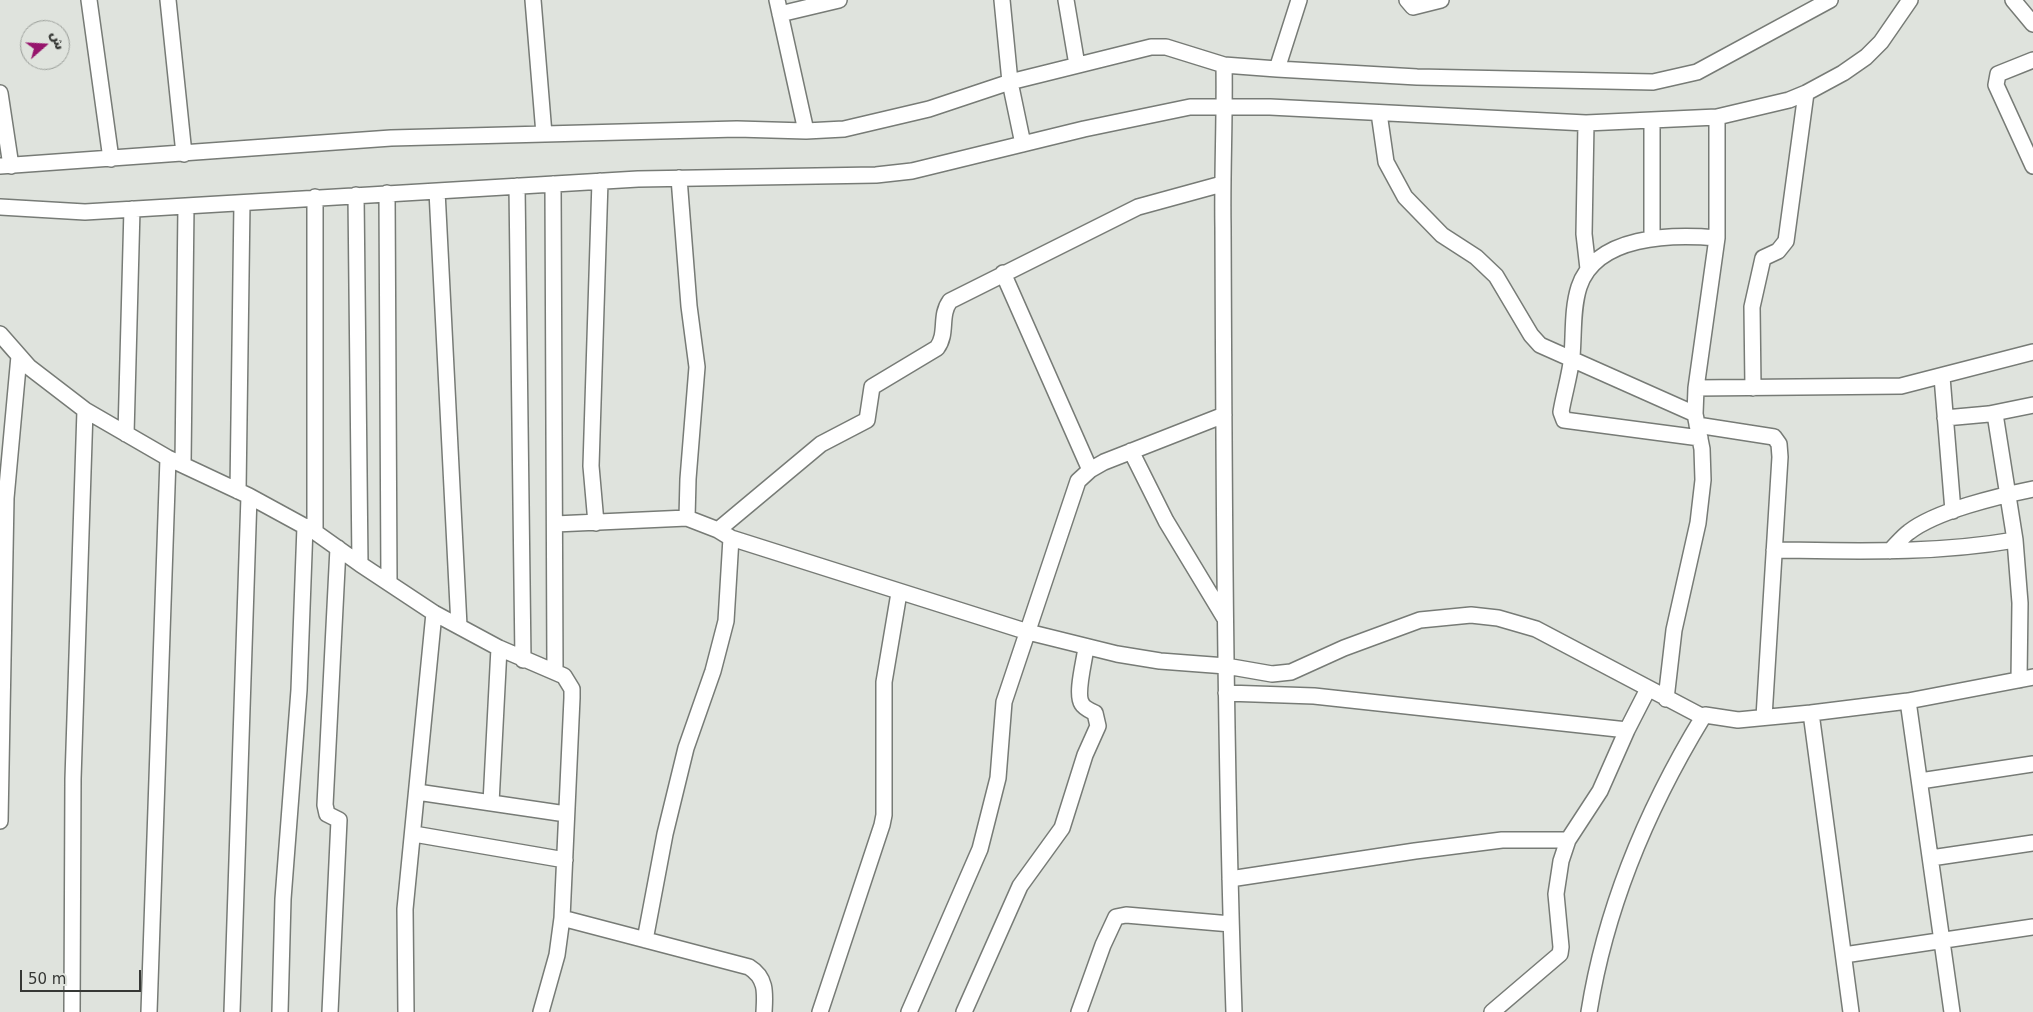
<!DOCTYPE html>
<meta charset="utf-8">
<style>
body{margin:0}
#map{position:relative;width:2033px;height:1012px;overflow:hidden;background:#dfe3dd;font-family:"DejaVu Sans",Vazirmatn,sans-serif}
canvas{display:block}
.north{position:absolute;left:20px;top:20px;width:50px;height:50px;box-sizing:border-box;background:#dfe3dd;border:1px solid #9b9f9a;border-radius:50%;rotate:71deg;font-size:14px;font-weight:700;line-height:20px;text-align:center;color:#363835}
.north::after{content:'';display:block;margin:auto;width:18px;height:22px;background:#96146c;clip-path:polygon(50% 0,100% 100%,50% 72%,0 100%)}
.scale{position:absolute;left:20px;top:970px;width:121px;height:22px;box-sizing:border-box;border:2px solid #363835;border-top:0;padding-left:6px;font-size:15px;line-height:18px;white-space:nowrap;color:#363835;-webkit-text-stroke:4px #dfe3dd;paint-order:stroke}
</style>
<div id="map">
<canvas width="2033" height="1012"></canvas>
<div class="north">ش</div>
<div class="scale">50 m</div>
</div>
<script>
const g = document.querySelector('canvas').getContext('2d');
g.lineJoin = 'round';
function strokePath(path, color, width, dash) {
  g.strokeStyle = color;
  g.lineWidth = width;
  g.lineCap = dash ? 'butt' : 'round';
  g.setLineDash(dash || []);
  g.stroke(path);
}
const minor = new Path2D(`
 M 89,0 L 111,159
 M 168,0 L 184,154
 M 533,0 L 544,134
 M 777,0 L 806,131
 M 1002,0 L 1010,82 L 1023,144
 M 1066,0 L 1077,65
 M 1407,0 L 1413,7 L 1441,0
 M 2013,0 L 2033,24
 M 780,14 L 839,0
 M 2033,60 L 1998,74 L 1996,85 L 2033,166
 M 1224,65 C 1225,119 1222,173 1223,227 C 1224,489 1225,750 1234,1012
 M 1277,69 L 1299,0
 M 0,93 L 11,166
 M 1379,113 L 1386,162 L 1405,197 L 1442,235 L 1476,257 L 1496,276 L 1531,335 L 1540,345 L 1695,414
 M 1586,123 L 1584,234 L 1588,269
 M 0,166 L 391,138 L 737,129 L 806,131 L 844,129 L 929,109 L 1010,82 L 1151,47 L 1166,47 L 1224,65 L 1277,69 L 1417,77 L 1653,82 L 1697,72 L 1830,0
 M 679,178 L 689,306 L 697,367 L 688,479 L 687,518
 M 553,184 L 555,671
 M 517,186 L 523,660
 M 437,191 L 459,626
 M 387,193 L 389,582
 M 356,195 L 360,564
 M 315,197 L 315,532
 M 0,207 L 85,212 L 638,179 L 876,175 L 912,171 L 1084,129 L 1190,107 L 1270,107 L 1586,123 L 1717,117 L 1789,100 L 1806,93 L 1843,73 L 1866,57 L 1881,42 L 1910,0
 M 1652,238 L 1652,120
 M 1003,273 L 1090,470
 M 0,334 L 29,367 L 85,410 L 168,458 L 249,496 L 315,532 L 360,564 L 434,613 L 499,648 L 564,676 L 572,689 L 572,698 L 562,918 L 557,955 L 541,1012
 M 1942,377 L 1953,511
 M 1696,388 L 1901,386 L 2033,352
 M 1753,388 L 1752,307 L 1763,258 L 1778,251 L 1786,241 L 1806,93
 M 1995,414 L 2015,540 L 2020,603 L 2019,680
 M 1945,418 L 1989,414 L 2033,405
 M 1697,425 L 1774,437 L 1779,444 L 1780,457 L 1764,717
 M 126,434 L 132,209
 M 1700,438 L 1564,420 L 1561,412 C 1564,394 1570,375 1572,356 C 1574,333 1572,309 1579,287 C 1596,235 1672,234 1717,238
 M 1131,451 L 1166,521 L 1224,617
 M 183,464 L 186,206
 M 238,491 L 242,203
 M 596,523 L 591,466 L 600,181
 M 555,524 L 687,518 L 718,530 L 731,538 L 1028,632 L 1117,654 L 1160,661 L 1226,666 L 1272,674 L 1291,672 L 1344,648 L 1420,620 L 1471,615 L 1498,618 L 1536,629 L 1703,717 L 1705,715 L 1738,720 L 1811,713 L 1908,701 L 2033,677
 M 718,530 L 821,444 L 867,420 L 872,387 L 937,348 C 948,333 939,316 950,301 L 1138,207 L 1222,184
 M 1774,550 C 1854,551 1935,554 2015,540
 M 1890,551 C 1896,545 1902,537 1909,532 C 1936,511 1998,496 2033,489
 M 1226,693 L 1314,696 L 1627,730
 M 1666,699 L 1674,630 L 1698,523 L 1703,480 L 1702,449 L 1695,414 L 1696,388 L 1717,238 L 1717,117
 M 1908,701 L 1952,1012
 M 1811,713 L 1851,1012
 M 1920,781 L 2033,764
 M 417,792 L 566,814
 M 491,803 L 499,648
 M 0,821 L 6,498 L 19,356
 M 414,834 L 565,860
 M 1931,858 L 2033,843
 M 1230,879 L 1415,851 L 1502,840 L 1568,840
 M 562,918 L 749,967 C 767,978 765,994 764,1012
 M 645,940 L 665,834 L 686,748 L 713,671 L 726,621 L 731,538
 M 1844,955 L 2033,927
 M 72,1012 L 73,779 L 85,410
 M 149,1012 L 168,458
 M 232,1012 L 249,496
 M 280,1012 L 283,899 L 299,690 L 305,526
 M 330,1012 L 339,820 L 327,814 L 325,805 L 338,548
 M 406,1012 L 405,909 L 434,613
 M 820,1012 L 882,825 L 884,815 L 884,682 L 899,593
 M 909,1012 L 980,849 L 998,778 L 1004,702 L 1078,481 L 1090,470 L 1104,462 L 1224,415
 M 964,1012 L 1020,886 L 1062,828 L 1085,755 L 1098,726 L 1095,713 C 1091,711 1084,708 1082,704 C 1075,694 1085,659 1086,647
 M 1079,1012 L 1103,945 L 1116,917 L 1126,915 L 1231,924
 M 1492,1012 L 1560,954 L 1561,947 L 1556,894 L 1561,861 L 1568,840 L 1600,791 L 1627,730 L 1648,689
 M 1589,1012 C 1606,905 1647,809 1703,717`);
strokePath(minor, '#777b76', 18);
strokePath(minor, '#fff', 15);
</script>
